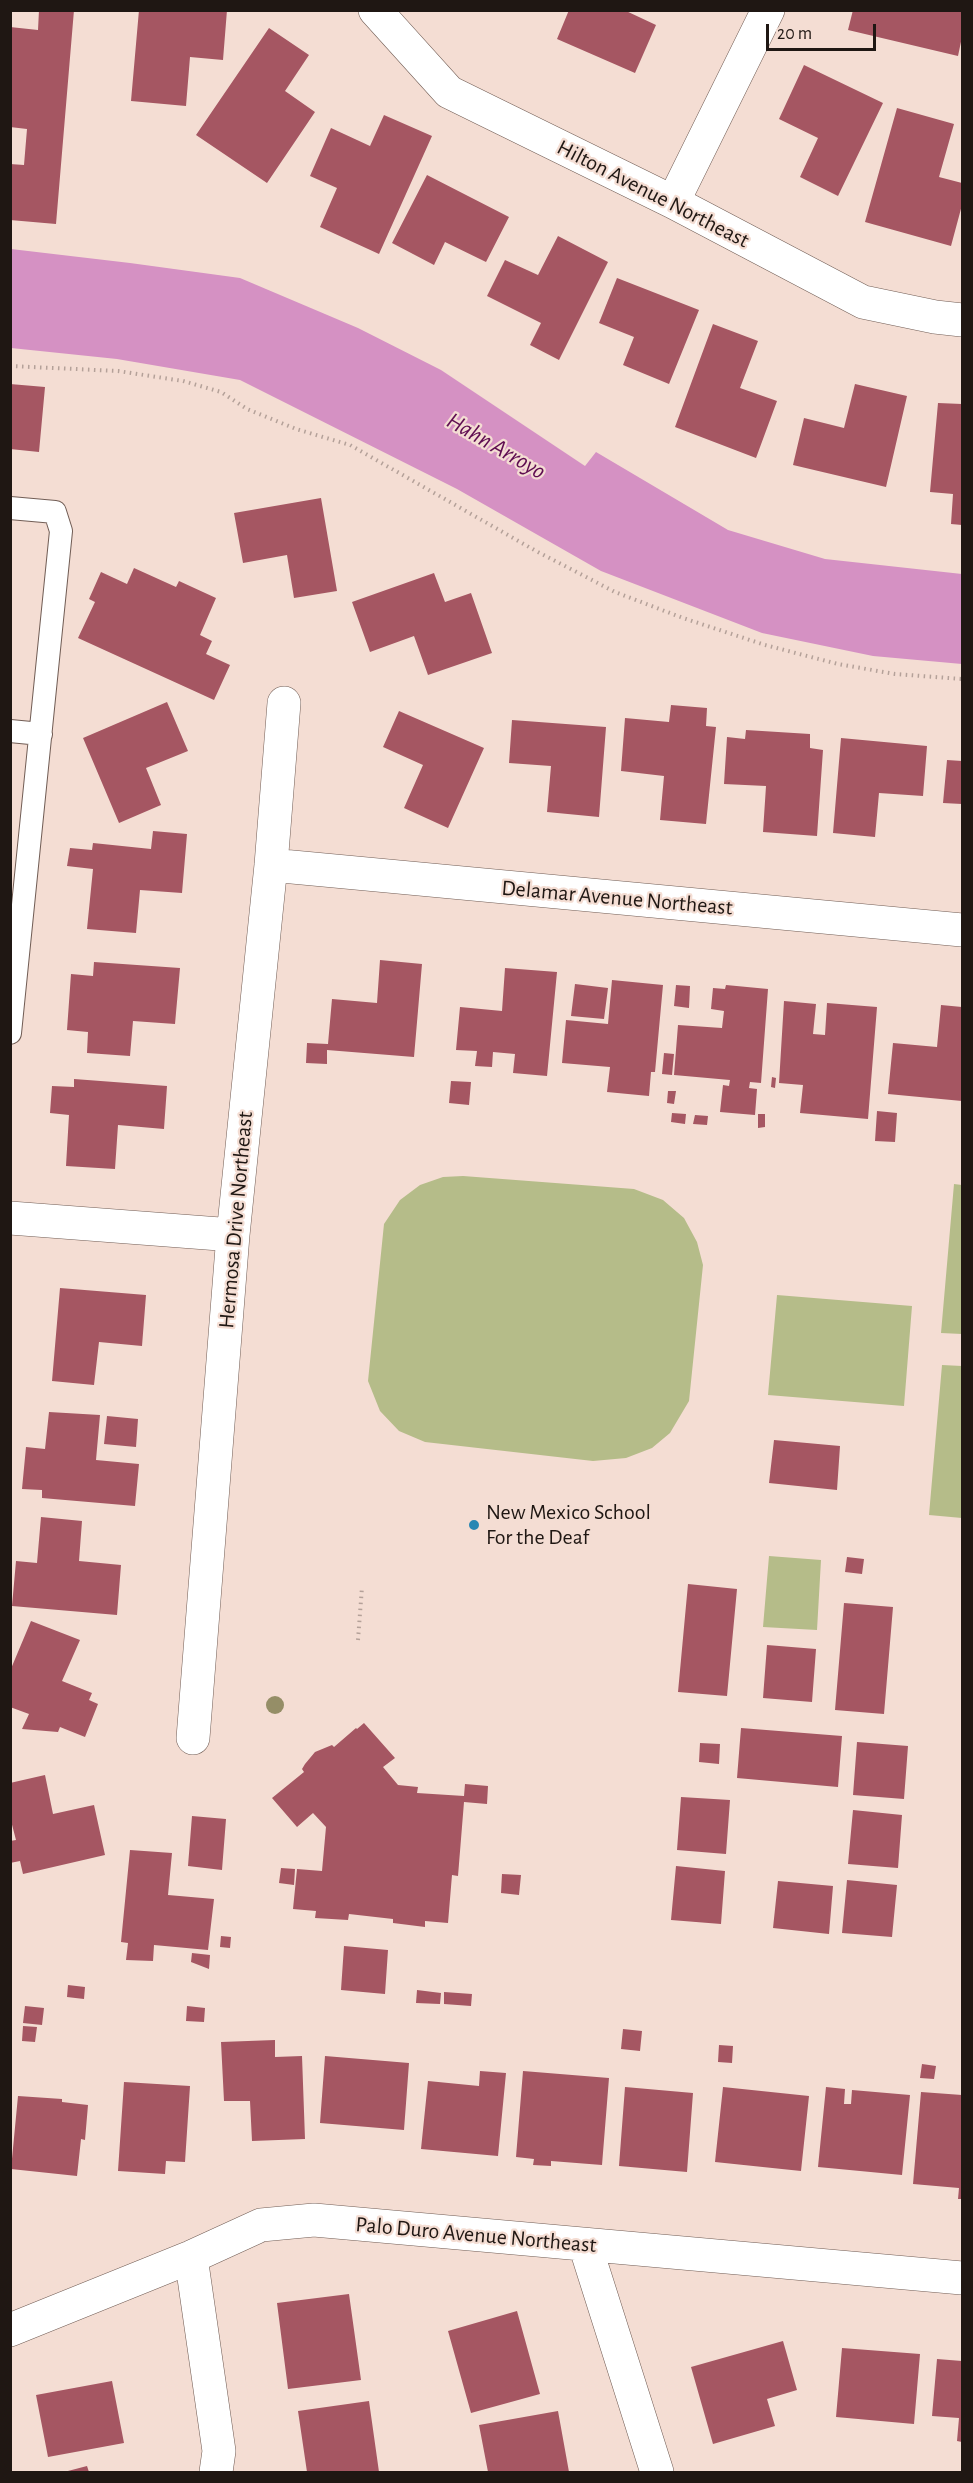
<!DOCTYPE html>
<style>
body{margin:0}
#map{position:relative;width:973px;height:2483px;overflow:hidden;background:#f4ddd3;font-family:"Alegreya Sans",sans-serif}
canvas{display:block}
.frame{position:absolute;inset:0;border:12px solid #1f1713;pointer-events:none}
.scale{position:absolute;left:766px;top:24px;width:110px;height:27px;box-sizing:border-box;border:3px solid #1f1713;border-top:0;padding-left:8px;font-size:18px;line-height:21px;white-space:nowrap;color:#1f1713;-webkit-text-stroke:4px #f4ddd3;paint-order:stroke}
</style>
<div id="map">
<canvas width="973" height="2483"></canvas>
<div class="frame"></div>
<div class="scale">20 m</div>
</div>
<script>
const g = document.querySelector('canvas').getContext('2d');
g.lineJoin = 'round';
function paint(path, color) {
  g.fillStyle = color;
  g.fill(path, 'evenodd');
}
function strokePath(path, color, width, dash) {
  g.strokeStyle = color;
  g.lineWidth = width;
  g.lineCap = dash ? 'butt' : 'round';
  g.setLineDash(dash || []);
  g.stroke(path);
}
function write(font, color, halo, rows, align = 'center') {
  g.font = font + ' "Alegreya Sans",sans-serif';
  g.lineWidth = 4.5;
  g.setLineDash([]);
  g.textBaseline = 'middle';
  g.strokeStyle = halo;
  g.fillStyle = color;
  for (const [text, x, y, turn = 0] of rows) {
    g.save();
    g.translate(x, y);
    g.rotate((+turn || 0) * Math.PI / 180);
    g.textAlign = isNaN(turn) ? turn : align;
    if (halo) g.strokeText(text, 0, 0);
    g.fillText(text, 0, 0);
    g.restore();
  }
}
paint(new Path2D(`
 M 463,1176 L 634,1189 L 663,1200 L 684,1218 L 697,1242 L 703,1265 L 689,1401 L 670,1433 L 652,1448 L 626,1458 L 593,1461 L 425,1442 L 399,1431 L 380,1411 L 368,1381 L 384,1224 L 400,1200 L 420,1185 L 443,1177 Z
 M 954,1184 L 962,1185 L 962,1334 L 941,1333 Z
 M 777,1295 L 912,1306 L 904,1406 L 768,1395 Z
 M 942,1365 L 962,1366 L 962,1518 L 929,1515 Z
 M 769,1556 L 821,1560 L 817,1630 L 763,1627 Z`), '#b5bc89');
paint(new Path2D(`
 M 11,249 L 130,263 L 240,278 L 358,328 L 441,370 L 585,466 L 596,452 L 728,530 L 825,559 L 962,574 L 962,664 L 873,656 L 762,633 L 601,571 L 457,489 L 240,380 L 117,359 L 11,348 Z`), '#d591c3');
paint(new Path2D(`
 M 39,10 L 74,10 L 56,224 L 10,220 L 10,164 L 24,165 L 27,129 L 10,127 L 10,27 L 38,30 Z
 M 139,10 L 227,10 L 223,60 L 190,57 L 186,106 L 131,101 Z
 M 569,10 L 624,10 L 656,25 L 635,73 L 557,39 Z
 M 853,10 L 962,10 L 962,37 L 958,56 L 848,30 Z
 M 269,28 L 309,55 L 285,91 L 315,112 L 267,183 L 196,135 Z
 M 804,65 L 883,103 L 838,196 L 800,177 L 818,138 L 779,119 Z
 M 897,108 L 954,124 L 939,177 L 962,183 L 962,205 L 951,246 L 865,222 Z
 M 384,115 L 432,136 L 379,254 L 320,227 L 337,188 L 310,176 L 331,128 L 370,146 Z
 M 427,175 L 509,217 L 486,262 L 445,242 L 434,265 L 392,243 Z
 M 558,236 L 608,262 L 559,360 L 530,345 L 541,323 L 487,296 L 505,260 L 538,275 Z
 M 617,278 L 699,310 L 669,384 L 623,365 L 634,337 L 599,323 Z
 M 713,324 L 758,341 L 740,388 L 777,401 L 756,458 L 675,427 Z
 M 10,384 L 45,387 L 39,452 L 10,449 Z
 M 855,384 L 907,396 L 886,487 L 793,465 L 804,418 L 844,428 Z
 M 938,403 L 962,404 L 962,525 L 951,524 L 953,494 L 930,492 Z
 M 321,498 L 337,591 L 294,598 L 287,555 L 243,563 L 234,513 Z
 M 134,568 L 176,587 L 179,581 L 216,598 L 200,635 L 212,641 L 206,654 L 230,665 L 214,700 L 78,638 L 95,602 L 89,599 L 101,572 L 127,584 Z
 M 434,573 L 445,602 L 471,593 L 492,653 L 428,675 L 414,636 L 370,652 L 352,602 Z
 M 167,702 L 188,751 L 146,768 L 161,805 L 119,823 L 83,738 Z
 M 671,705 L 707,708 L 706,726 L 716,727 L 706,824 L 660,820 L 664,776 L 621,771 L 625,718 L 669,722 Z
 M 399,711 L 484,748 L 448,828 L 404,808 L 423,765 L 383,747 Z
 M 512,720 L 606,727 L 599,817 L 547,812 L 551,766 L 509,763 Z
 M 746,730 L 810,734 L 810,748 L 823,750 L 817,836 L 763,832 L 766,786 L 724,784 L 727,737 L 745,739 Z
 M 841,738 L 927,746 L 923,796 L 879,793 L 875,837 L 833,833 Z
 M 947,760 L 962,761 L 962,804 L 943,803 Z
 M 153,831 L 187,834 L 182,893 L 140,890 L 136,933 L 87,929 L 93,869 L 67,866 L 70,848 L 92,850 L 93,843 L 151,849 Z
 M 380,960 L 422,964 L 414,1057 L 327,1050 L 327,1064 L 306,1063 L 307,1043 L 328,1044 L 332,999 L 377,1003 Z
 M 94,962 L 180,968 L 175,1024 L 133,1021 L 130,1056 L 87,1053 L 88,1032 L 67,1030 L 71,974 L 93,976 Z
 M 505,968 L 557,972 L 547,1076 L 513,1073 L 515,1054 L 493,1052 L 492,1067 L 475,1066 L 477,1051 L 456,1050 L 460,1007 L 502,1011 Z
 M 612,980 L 663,985 L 655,1072 L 651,1072 L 649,1096 L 607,1092 L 610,1067 L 562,1063 L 566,1020 L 608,1024 Z
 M 575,984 L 608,988 L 604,1019 L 571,1016 Z
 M 676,985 L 690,986 L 689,1008 L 674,1006 Z
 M 726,985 L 768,989 L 761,1083 L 750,1082 L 749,1088 L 757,1089 L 755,1115 L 720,1112 L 723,1085 L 729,1086 L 730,1080 L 674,1075 L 678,1025 L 722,1028 L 724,1011 L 711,1009 L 713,988 L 725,989 Z
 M 784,1001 L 816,1004 L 813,1034 L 825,1035 L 827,1003 L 877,1007 L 868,1119 L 800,1113 L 803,1085 L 779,1083 Z
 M 941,1005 L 962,1007 L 962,1101 L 888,1094 L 893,1043 L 937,1047 Z
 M 664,1053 L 674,1054 L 672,1075 L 662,1074 Z
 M 772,1077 L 776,1078 L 775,1088 L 771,1087 Z
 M 74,1079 L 167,1086 L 164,1129 L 118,1125 L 115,1169 L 66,1166 L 69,1115 L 50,1113 L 52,1086 L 74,1087 Z
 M 451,1081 L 471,1082 L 469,1105 L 449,1103 Z
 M 668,1091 L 676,1091 L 674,1104 L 667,1103 Z
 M 877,1111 L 897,1113 L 895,1142 L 875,1141 Z
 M 672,1113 L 686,1114 L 685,1124 L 671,1122 Z
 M 758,1114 L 765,1114 L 765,1127 L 758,1128 Z
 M 695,1115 L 708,1116 L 707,1125 L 693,1124 Z
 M 60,1288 L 146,1295 L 142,1346 L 99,1342 L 94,1385 L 52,1381 Z
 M 49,1412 L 100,1415 L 96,1460 L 139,1464 L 135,1506 L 42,1498 L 42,1490 L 22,1489 L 26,1447 L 45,1449 Z
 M 107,1416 L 138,1419 L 136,1447 L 104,1444 Z
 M 774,1440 L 840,1446 L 837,1490 L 769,1483 Z
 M 41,1517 L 82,1521 L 79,1561 L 121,1565 L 117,1615 L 12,1606 L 16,1561 L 37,1563 Z
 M 847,1557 L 864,1559 L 862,1574 L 845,1572 Z
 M 688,1584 L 737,1589 L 727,1696 L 678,1692 Z
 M 844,1603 L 893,1607 L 884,1714 L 835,1710 Z
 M 31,1621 L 80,1640 L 62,1681 L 92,1693 L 89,1700 L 98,1704 L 85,1737 L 60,1727 L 58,1732 L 22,1729 L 29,1714 L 10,1707 L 10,1671 Z
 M 767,1645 L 816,1649 L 812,1702 L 763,1698 Z
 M 364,1723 L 395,1758 L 383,1767 L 398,1785 L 418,1787 L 417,1793 L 464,1796 L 465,1784 L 488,1786 L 487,1804 L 464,1802 L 458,1876 L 452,1875 L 448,1923 L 425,1921 L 425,1927 L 393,1923 L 393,1919 L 349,1914 L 348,1920 L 315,1918 L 316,1911 L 293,1909 L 297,1869 L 322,1871 L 326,1827 L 313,1813 L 297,1827 L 272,1798 L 304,1772 L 302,1769 L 305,1764 L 315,1752 L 332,1745 L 334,1747 L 356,1728 L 357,1729 Z
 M 741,1728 L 842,1736 L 838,1787 L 737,1778 Z
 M 857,1742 L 908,1746 L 904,1799 L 853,1795 Z
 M 700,1743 L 720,1744 L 719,1764 L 699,1762 Z
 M 45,1775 L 53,1814 L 94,1805 L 105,1855 L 23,1874 L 20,1861 L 10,1863 L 10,1841 L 16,1840 L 10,1817 L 10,1783 Z
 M 681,1797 L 730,1800 L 726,1854 L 677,1850 Z
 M 853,1810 L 902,1815 L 898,1868 L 848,1864 Z
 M 192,1816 L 226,1819 L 222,1870 L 188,1866 Z
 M 130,1850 L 172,1853 L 168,1895 L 214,1899 L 208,1950 L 154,1945 L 153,1961 L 126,1960 L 128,1943 L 121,1942 Z
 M 676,1866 L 725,1871 L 721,1924 L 671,1920 Z
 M 281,1868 L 295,1869 L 294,1885 L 279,1883 Z
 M 502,1874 L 521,1875 L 519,1895 L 501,1893 Z
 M 847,1880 L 897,1885 L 892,1937 L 842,1933 Z
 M 778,1881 L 833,1886 L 829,1934 L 773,1928 Z
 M 221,1936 L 231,1937 L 230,1948 L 220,1947 Z
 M 344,1946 L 388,1950 L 385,1994 L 341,1990 Z
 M 192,1953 L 210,1955 L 209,1969 L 191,1962 Z
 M 68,1985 L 85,1987 L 84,1999 L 67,1997 Z
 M 417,1990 L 441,1993 L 440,2004 L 416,2003 Z
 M 444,1992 L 472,1994 L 471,2006 L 444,2004 Z
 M 25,2006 L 44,2008 L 42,2025 L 23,2023 Z
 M 187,2006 L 205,2008 L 204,2022 L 186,2021 Z
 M 23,2026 L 37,2027 L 35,2042 L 22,2041 Z
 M 623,2029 L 642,2031 L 640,2051 L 621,2049 Z
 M 275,2040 L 275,2057 L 302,2056 L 305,2139 L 252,2141 L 250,2101 L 224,2101 L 221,2042 Z
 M 719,2045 L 733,2046 L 732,2063 L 718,2062 Z
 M 325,2056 L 409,2063 L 404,2130 L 320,2123 Z
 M 922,2064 L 936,2066 L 934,2079 L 920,2078 Z
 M 480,2071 L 506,2073 L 498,2156 L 421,2149 L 428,2081 L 479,2086 Z
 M 523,2071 L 609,2078 L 602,2165 L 551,2161 L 551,2166 L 533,2165 L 534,2159 L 516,2157 Z
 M 124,2082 L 190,2086 L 185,2162 L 166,2161 L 165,2174 L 118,2171 Z
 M 625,2087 L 693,2093 L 687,2172 L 619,2166 Z
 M 723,2087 L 809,2096 L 801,2171 L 715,2162 Z
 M 826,2087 L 845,2089 L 844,2104 L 851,2104 L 852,2090 L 910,2095 L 902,2175 L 818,2167 Z
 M 921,2092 L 962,2095 L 962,2199 L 958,2199 L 959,2188 L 913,2184 Z
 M 18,2096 L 62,2099 L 62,2102 L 88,2105 L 85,2140 L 81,2139 L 77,2176 L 11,2169 Z
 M 349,2294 L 361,2380 L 288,2389 L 277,2303 Z
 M 517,2311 L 540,2394 L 471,2413 L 448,2331 Z
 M 783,2341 L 797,2390 L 767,2399 L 775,2426 L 713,2444 L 691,2367 Z
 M 842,2348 L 920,2354 L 914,2424 L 836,2417 Z
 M 937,2359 L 962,2361 L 962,2442 L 957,2441 L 959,2418 L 932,2416 Z
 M 112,2381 L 124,2443 L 48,2457 L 36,2395 Z
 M 369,2401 L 379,2472 L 307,2472 L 298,2411 Z
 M 558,2411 L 569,2472 L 488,2472 L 479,2425 Z
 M 87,2466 L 89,2472 L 64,2472 Z`), '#a55662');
const service = new Path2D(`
 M 10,508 L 55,512 L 61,531 L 10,1033
 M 10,731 L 41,734`);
const minor = new Path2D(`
 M 375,10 L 449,92 L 673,202 L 863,302 L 935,317 L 962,320
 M 673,202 L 768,10
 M 271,865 L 962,930
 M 10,1218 L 233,1235
 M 193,1738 L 233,1235 L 271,865 L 284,703
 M 585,2245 L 657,2472
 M 191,2257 L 219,2451 L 216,2472
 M 10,2330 L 191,2257 L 261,2225 L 314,2220 L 962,2278`);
strokePath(service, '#715d55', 24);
strokePath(minor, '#715d55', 34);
strokePath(new Path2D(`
 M 10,366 L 118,371 L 183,381 L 221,392 L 247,409 L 296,429 L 350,445 L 536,551 L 615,592 L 683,618 L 765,645 L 838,664 L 895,674 L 962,679
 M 358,1640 L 362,1587`), '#b4a199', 4, [1.5, 4.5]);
strokePath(service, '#fff', 22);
strokePath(minor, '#fff', 33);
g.fillStyle = '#958e67';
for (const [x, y] of [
 [275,1705]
]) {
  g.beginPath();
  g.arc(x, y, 9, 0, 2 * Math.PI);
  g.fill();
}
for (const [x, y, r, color] of [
 [474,1525,6,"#2987b3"]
]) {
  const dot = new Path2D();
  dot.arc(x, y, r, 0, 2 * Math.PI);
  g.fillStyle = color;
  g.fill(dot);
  strokePath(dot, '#f4ddd3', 2);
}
write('22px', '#1f1713', '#f4ddd3', [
 ["Hilton Avenue Northeast",653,194,27],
 ["Delamar Avenue Northeast",617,898,5],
 ["Hermosa Drive Northeast",236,1220,-85],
 ["Palo Duro Avenue Northeast",476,2235,5]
]);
write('22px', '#1f1713', '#f4ddd3', [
 ["New Mexico School",486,1512],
 ["For the Deaf",486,1537]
], 'left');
write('italic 24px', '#5f0d51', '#f4ddd3', [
 ["Hahn Arroyo",496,446,30]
]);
</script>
